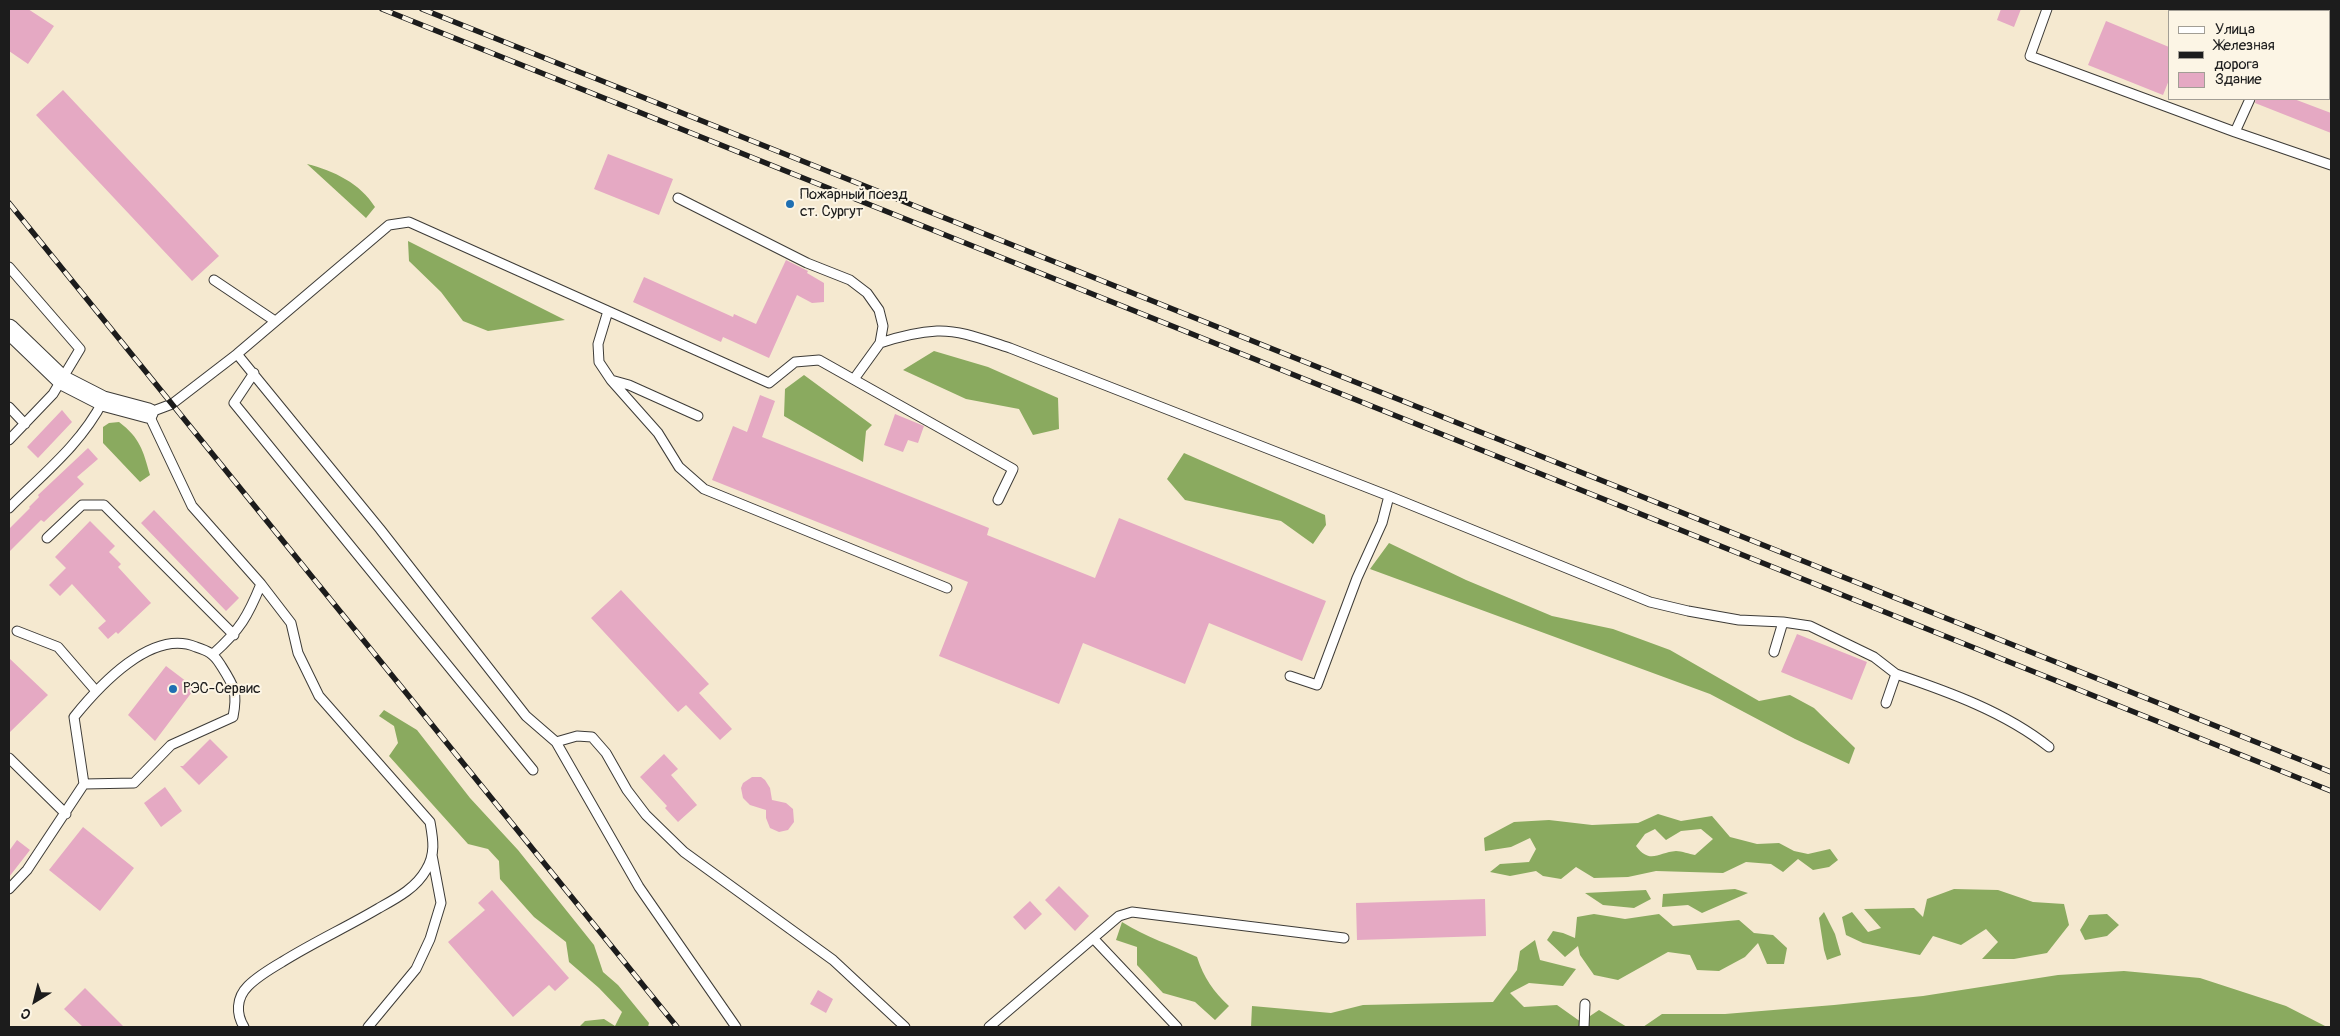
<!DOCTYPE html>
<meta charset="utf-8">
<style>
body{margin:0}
#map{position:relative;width:2340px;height:1036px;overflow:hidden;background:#f5e9d0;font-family:Pangolin,sans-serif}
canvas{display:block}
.frame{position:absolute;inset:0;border:10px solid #1c1c1c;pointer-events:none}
.legend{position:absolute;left:2168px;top:10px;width:162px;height:90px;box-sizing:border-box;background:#fcf5e5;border:1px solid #a29e95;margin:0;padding:6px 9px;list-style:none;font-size:15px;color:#1c1c1c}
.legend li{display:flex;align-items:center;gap:10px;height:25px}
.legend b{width:25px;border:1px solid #a29e95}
.north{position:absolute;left:10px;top:976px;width:50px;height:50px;-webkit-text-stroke:4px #fcf5e5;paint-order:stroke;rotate:216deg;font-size:14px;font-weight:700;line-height:20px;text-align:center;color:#1c1c1c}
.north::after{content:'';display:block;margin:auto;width:18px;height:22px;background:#1c1c1c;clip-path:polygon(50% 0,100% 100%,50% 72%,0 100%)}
</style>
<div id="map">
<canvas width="2340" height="1036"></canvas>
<div class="frame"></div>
<ul class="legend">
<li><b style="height:6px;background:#fff"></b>Улица</li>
<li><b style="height:6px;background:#1c1c1c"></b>Железная дорога</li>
<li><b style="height:14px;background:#e5a9c3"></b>Здание</li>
</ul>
<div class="north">С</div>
</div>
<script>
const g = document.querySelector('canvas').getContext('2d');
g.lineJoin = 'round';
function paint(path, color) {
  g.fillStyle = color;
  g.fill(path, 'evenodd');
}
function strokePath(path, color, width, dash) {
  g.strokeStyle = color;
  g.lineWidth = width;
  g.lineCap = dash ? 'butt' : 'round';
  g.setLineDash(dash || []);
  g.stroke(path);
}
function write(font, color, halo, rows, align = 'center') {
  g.font = font + ' Pangolin,sans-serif';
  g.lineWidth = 4;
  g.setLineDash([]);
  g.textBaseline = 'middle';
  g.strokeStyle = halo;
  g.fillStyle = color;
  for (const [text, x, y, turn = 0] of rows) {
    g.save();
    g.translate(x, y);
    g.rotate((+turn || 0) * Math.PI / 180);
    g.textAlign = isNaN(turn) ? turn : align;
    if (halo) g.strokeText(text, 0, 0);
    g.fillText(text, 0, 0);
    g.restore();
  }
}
paint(new Path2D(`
 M 307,164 C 334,171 360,183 375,207 L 366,218 Z
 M 408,241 L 565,320 L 488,331 L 463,321 L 441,292 L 409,261 Z
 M 934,351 L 988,367 L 1058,398 L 1059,429 L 1033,435 L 1019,409 L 966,399 L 903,370 Z
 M 804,375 L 872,425 L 866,431 L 863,462 L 784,416 L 785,389 Z
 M 119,422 C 140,438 143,450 150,475 L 140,482 L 103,443 L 103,427 L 109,423 Z
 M 1184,453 L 1325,515 L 1326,525 L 1313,544 L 1281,521 L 1185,500 L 1167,479 Z
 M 1389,543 L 1466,580 L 1552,616 L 1613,629 L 1670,650 L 1759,701 L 1790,695 L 1814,708 L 1855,748 L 1849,764 L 1795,739 L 1710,694 L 1370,569 Z
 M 384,710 L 417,730 L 470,798 L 518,850 L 594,945 L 603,972 L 618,985 L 649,1023 L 648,1027 L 579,1027 L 585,1021 L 604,1019 L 615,1026 L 622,1012 L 599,988 L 569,962 L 566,942 L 534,917 L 500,879 L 499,861 L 488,849 L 468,844 L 389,756 L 398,743 L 394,726 L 379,716 Z
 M 1658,814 L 1681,821 L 1712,816 L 1730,837 L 1757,844 L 1779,843 L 1794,851 L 1808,854 L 1830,849 L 1838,860 L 1829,867 L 1813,870 L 1798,859 L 1783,872 L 1771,864 L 1746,862 L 1723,873 L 1656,871 L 1628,877 L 1594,878 L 1576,867 L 1561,879 L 1543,876 L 1536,871 L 1510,876 L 1490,872 L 1500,864 L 1529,862 L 1536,849 L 1530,838 L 1511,847 L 1485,851 L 1484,838 L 1514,822 L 1549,820 L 1592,825 L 1638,823 ZM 1655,829 L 1666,840 L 1681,831 L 1701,829 L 1713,839 L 1695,855 C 1689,854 1682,851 1676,851 C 1659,852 1650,865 1636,846 L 1645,834 Z
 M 1735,889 L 1748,893 L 1702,913 L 1688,905 L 1662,907 L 1663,894 Z
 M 1954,889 L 1998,890 L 2033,902 L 2064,904 L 2069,925 L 2047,953 L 2014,959 L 1982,959 L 1998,942 L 1986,929 L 1961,945 L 1933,936 L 1920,955 L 1863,943 L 1846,935 L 1842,917 L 1852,912 L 1868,932 L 1881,928 L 1864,909 L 1914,908 L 1923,917 L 1927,899 Z
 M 1646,890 L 1651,899 L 1634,908 L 1603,905 L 1585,893 Z
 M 1824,912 L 1835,934 L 1841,955 L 1827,960 L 1824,950 L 1819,918 Z
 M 1594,914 L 1625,919 L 1659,914 L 1673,926 L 1739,920 L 1754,933 L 1773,935 L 1787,948 L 1784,964 L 1767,964 L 1758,943 L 1745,957 L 1719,971 L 1697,970 L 1690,955 L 1668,952 L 1618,980 L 1594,975 L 1580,955 L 1578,946 L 1565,957 L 1547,940 L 1553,931 L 1563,933 L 1575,938 L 1577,917 Z
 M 2107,914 L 2119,925 L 2107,936 L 2085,940 L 2080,930 L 2089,915 Z
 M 1122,922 C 1145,937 1172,945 1197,957 C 1204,978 1213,991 1229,1006 L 1215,1020 L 1195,1002 L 1163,993 L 1137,965 L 1137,947 L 1116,940 Z
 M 1535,940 L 1540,960 L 1576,969 L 1563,986 L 1529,983 L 1510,993 L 1524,1007 L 1557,1005 L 1581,1022 L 1599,1010 L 1627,1027 L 1251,1027 L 1252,1006 L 1331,1013 L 1363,1005 L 1493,1002 L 1517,970 L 1520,951 Z
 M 2124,971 L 2200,978 L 2286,1006 L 2327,1027 L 1643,1027 L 1662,1014 L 1725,1014 L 1834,1005 L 1923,996 L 2058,975 Z`), '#8aaa5f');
paint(new Path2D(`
 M 9,9 L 28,9 L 54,26 L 28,64 L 9,51 Z
 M 2001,9 L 2021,9 L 2014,27 L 1997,20 Z
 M 2106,21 L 2169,47 L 2169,80 L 2163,95 L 2088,65 Z
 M 63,90 L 219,256 L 192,281 L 36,115 Z
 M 2256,99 L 2294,99 L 2331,113 L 2331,133 L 2255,103 Z
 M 608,154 L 673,179 L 659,215 L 594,189 Z
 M 786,260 L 808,271 L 807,273 L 824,283 L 824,302 L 812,303 L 797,295 L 769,358 L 723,337 L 721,342 L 633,302 L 644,277 L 733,317 L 734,314 L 756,324 Z
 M 760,395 L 775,401 L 762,437 L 989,528 L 987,535 L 1095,578 L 1119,518 L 1326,601 L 1302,661 L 1209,623 L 1185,684 L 1083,643 L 1059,704 L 939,656 L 968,582 L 712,480 L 733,426 L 747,432 Z
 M 62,410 L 72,422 L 38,458 L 27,447 Z
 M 895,414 L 924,426 L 918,443 L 908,440 L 903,452 L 884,445 Z
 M 88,448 L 98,459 L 77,477 L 84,484 L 44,522 L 41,520 L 9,552 L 9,529 L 30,508 L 29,507 L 39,497 L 38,495 Z
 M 154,510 L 239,598 L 226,611 L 141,523 Z
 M 90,521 L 115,546 L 109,552 L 121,564 L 118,567 L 151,603 L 118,634 L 116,632 L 108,639 L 98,628 L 106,621 L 72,584 L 60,596 L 49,585 L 66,568 L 55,557 Z
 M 621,590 L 709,684 L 699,693 L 732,729 L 720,740 L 686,705 L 678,712 L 591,618 Z
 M 1797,634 L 1867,662 L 1852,700 L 1781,672 Z
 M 9,658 L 48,695 L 9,733 Z
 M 166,666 L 195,688 L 155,741 L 128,715 Z
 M 210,739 L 228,757 L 199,785 L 180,766 L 183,766 Z
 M 664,754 L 678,769 L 671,775 L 697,805 L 678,822 L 665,808 L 667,806 L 640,777 Z
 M 752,777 L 761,777 L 765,780 L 770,788 L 772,800 L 786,803 L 793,809 L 794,822 L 788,830 L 779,832 L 770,828 L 766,818 L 766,810 L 750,805 L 743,798 L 741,788 L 743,783 Z
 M 165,787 L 182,811 L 161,827 L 144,803 Z
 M 83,827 L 134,868 L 100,911 L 49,870 Z
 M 17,840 L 30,850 L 9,877 L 9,851 Z
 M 1059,886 L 1089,916 L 1075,931 L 1045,900 Z
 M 492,890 L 569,978 L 555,991 L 549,985 L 513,1017 L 448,942 L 485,910 L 478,903 Z
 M 1485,899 L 1486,936 L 1357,940 L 1356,903 Z
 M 1030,901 L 1042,914 L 1025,930 L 1013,917 Z
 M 85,988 L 124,1027 L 83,1027 L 64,1009 Z
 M 818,990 L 833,999 L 826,1013 L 810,1004 Z`), '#e5a9c3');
const service = new Path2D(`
 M 2047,9 L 2030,56 L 2235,132 L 2331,165
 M 2179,9 L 2185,11
 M 2329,60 L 2331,54
 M 2235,132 L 2250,99
 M 678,198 L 807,263 L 850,280 L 867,293 L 879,310 L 883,326 L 880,343 L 854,379
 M 9,267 L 80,349 L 53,394 L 9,440
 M 214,280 L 275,321
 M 608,311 L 598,344 L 599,362 L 611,380 L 658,433 L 679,467 L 704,489 L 947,588
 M 880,343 C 898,337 918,332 937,331 C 962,330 987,341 1010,348 L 1389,496 L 1650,602 L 1688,611 L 1739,620 L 1783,622 L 1810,626 L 1874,657 L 1896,674 L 1886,703
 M 237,354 L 380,529 L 526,716 L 556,742 L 639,887 L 736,1027
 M 254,373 L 234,403 L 533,770
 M 611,380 L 629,385 L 698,416
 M 9,407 L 25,424
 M 9,508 C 43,474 81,444 103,401
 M 47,538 L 82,505 L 104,505 L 234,635
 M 17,631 L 58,647 L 96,691
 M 1774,652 L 1783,622
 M 213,654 C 240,630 248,616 261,584
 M 1896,674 C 1949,692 2005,712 2049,747
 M 1290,676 L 1317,685 L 1357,578 L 1382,523 L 1389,496
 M 556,742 L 577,736 L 592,737 L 606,753 L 627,790 L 646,815 L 684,852 L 833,960 L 905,1027
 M 9,758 L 66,814
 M 9,889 L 27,870 L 84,784 L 74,717 C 99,686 152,628 196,647 C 208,651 213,653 220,664 C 234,686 238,691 233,717 L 171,745 L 134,783 L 84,784
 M 1093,938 L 1177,1027
 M 244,1027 C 236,1014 236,998 248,986 C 258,976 270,969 282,962 C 314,942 347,927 379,908 C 397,898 416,888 426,870 C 436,854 433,839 430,822 L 319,696 L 298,653 L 291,623 L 261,584 L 192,506 L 148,413 L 172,404 L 237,354 L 389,225 L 409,222 L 769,383 L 795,362 L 819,360 L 1013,469 L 998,500
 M 368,1027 L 416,969 L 430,939 L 441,903 L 432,855
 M 989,1027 L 1119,916 L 1132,912 L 1344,938
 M 1584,1027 L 1585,1004`);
const minor = new Path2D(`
 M 9,329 L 62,380 L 103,401 L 148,413`);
strokePath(service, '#3d3b37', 11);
strokePath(minor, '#3d3b37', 21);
strokePath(service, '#fff', 9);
strokePath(minor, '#fff', 19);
const rail = new Path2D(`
 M 382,9 L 2331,791
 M 422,9 L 2331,772
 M 9,203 L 677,1027`);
strokePath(rail, '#1c1c1c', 5.5);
strokePath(rail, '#fcf5e5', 4, [11]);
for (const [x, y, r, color] of [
 [790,204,5,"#1f6fb2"],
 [173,689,5,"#1f6fb2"]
]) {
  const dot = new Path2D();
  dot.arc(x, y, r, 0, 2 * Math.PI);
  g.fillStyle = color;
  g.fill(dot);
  strokePath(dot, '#fcf5e5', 2);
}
write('15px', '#1c1c1c', '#fcf5e5', [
 ["Пожарный поезд",800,195],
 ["ст. Сургут",800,212],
 ["РЭС-Сервис",183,689]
], 'left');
</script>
